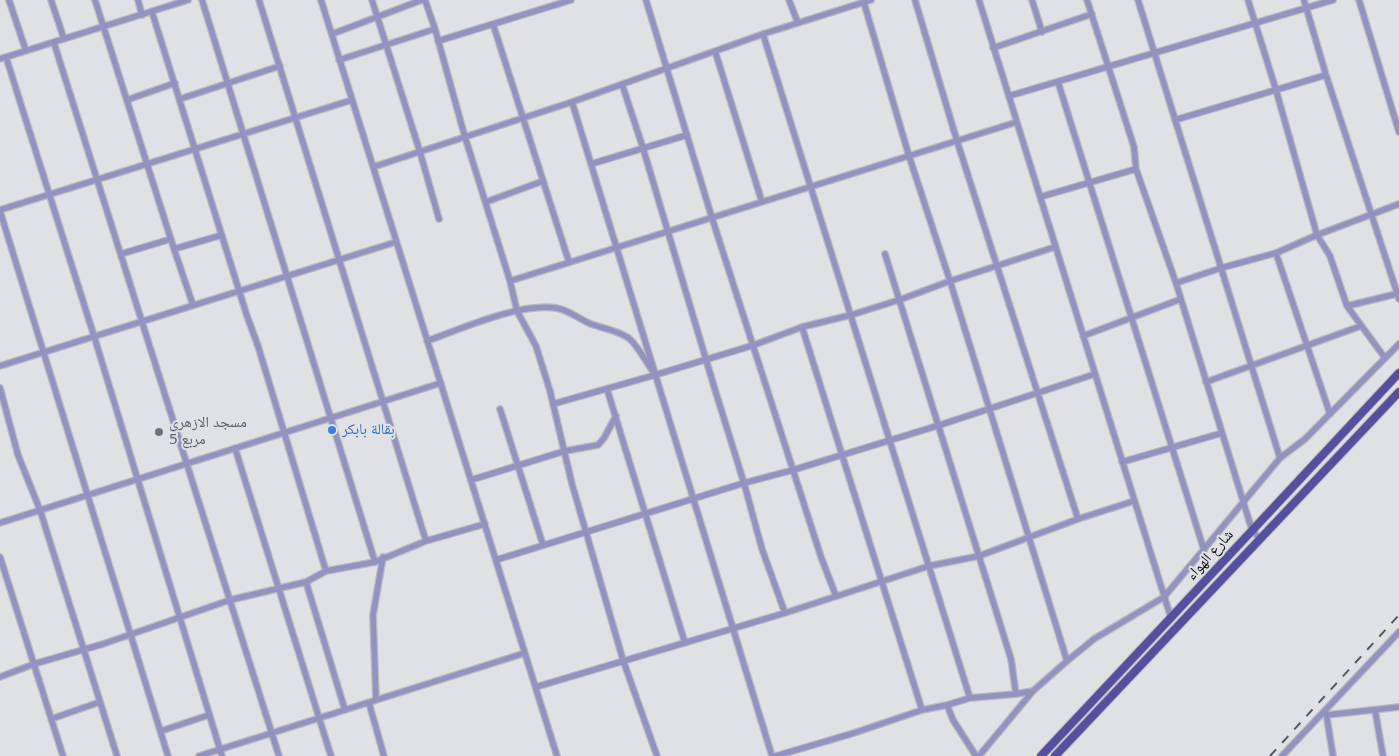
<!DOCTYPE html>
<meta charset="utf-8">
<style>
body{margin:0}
canvas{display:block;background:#e0e1e5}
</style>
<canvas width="1399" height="756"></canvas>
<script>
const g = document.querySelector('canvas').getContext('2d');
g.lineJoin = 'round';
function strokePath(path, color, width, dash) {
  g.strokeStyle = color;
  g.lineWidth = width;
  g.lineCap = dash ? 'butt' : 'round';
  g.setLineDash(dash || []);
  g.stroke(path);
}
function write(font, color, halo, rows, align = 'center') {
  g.font = font + ' "Noto Sans","Noto Naskh Arabic",sans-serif';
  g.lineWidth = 4;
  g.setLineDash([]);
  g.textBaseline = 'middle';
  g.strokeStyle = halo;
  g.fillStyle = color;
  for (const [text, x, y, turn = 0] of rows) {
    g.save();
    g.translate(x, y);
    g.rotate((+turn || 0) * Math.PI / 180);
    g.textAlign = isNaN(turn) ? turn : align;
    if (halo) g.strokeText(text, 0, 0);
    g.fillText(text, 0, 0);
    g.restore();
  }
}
const minor = new Path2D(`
 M 9,0 L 26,51
 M 51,0 L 64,39
 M 95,0 L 174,249 L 193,305
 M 138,0 L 142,15
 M 202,0 L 375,562
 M 259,0 L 426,541
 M 321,0 L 557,756
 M 372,0 L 420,152 L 439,219
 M 425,0 L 435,29 L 465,137 L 510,281 L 517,311 L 536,346 L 550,391 L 572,484 L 586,532 L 623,660 L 657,756
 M 646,0 L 712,218 L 821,557 L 836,596
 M 789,0 L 798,23
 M 915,0 L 957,141 L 1078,519
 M 979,0 L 1171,618
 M 1032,0 L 1042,32
 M 1087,0 L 1134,147 L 1136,169 L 1176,283 L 1252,530 L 1260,539
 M 1138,0 L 1280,458
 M 1248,0 L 1276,90 L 1317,235 L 1330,256 L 1347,306 L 1385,358
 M 1304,0 L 1326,75 L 1399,299
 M 1359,0 L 1399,132
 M 864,3 L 909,156 L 950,281 L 1067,661
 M 152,12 L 247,316 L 258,346 L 326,571
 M 493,24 L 569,262
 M 332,34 L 422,0
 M 763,34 L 970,698
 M 438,41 L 571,0
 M 54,43 L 279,756
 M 993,48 L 1092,14
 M 715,51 L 762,202
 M 6,57 L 94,336 L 222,756
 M 0,59 L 188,0
 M 339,60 L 435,29
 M 1058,82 L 1204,550
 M 1009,96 L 1333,0
 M 180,99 L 280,66
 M 127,100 L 175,83
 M 572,102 L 772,756
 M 1175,120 L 1326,75
 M 591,164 L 687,135
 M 373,167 L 572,102 L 763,34 L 871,0
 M 1040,197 L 1136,169
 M 486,202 L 543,181
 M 0,210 L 352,100
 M 0,211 L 168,756
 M 174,249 L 222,235
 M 1276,253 L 1330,414
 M 121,254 L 171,239
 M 885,254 L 1011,659 L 1016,694
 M 510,281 L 1017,122
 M 1176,283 L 1221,268 L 1276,253 L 1317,235 L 1399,204
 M 1347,306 L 1396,294
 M 802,327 C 843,454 881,582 922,710
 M 1083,336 L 1181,299
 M 427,341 C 463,328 518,303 556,308 C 569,310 579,319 591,324 C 602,328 616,330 627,337 C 635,341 646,362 652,370
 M 0,366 L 396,242
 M 1206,382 L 1361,326
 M 0,388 L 18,455 L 40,510 L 117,756
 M 607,389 L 685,643
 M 553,404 L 655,375 L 754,345 L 802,327 L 851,315 L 899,300 L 950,281 L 1055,247
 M 500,409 L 543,545
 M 235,448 L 331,756
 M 1122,462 L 1222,433
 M 471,480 L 565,451 L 598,445 L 604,438 L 616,416
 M 0,523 L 441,383
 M 0,557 L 63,756
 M 496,560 L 744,483 L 793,470 L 940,425 L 1095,374
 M 306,582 L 345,710
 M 785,613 L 929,566 L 979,556 L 1078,519 L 1134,501
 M 0,677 L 34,664 L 103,644 L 230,600 L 306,582 L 326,571 L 375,562 L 426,541 L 485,524
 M 536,687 L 785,613 L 762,549 L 744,483 L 716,393 L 643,148 L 622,84
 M 376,700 L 373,615 L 383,557
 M 369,703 L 384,756
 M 947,705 L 953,720 L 976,756
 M 1375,710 L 1383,756
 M 1326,712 L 1333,756
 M 1327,715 L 1399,707
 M 51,719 L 100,702
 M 161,731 L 209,715
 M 199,756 L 525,653
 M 776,756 L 854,733 L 922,710 L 947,705 L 970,698 L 1016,694 L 1033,691
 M 979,756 L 1033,691 L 1067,661 L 1094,639 L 1164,597 L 1280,458 L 1305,439 L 1399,344
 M 1282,756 L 1399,632`);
const major = new Path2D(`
 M 1041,756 C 1161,629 1280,500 1399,373
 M 1055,756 L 1399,392`);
strokePath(minor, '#bbbbbf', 8);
strokePath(major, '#bbbbbf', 10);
strokePath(minor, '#9293c0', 5.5);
strokePath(major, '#544f9e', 8);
strokePath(new Path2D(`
 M 1270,756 L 1399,615`), '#57575a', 2, [9, 9]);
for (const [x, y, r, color] of [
 [332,430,5,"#3f7fe0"],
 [159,432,5,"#6b7280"]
]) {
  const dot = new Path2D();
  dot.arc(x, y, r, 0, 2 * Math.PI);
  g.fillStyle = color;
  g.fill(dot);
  strokePath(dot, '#e0e1e5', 2);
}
write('15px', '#5b616d', '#e0e1e5', [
 ["مسجد الازهري",169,423],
 ["مربع 5",169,440]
], 'left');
write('15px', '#366cbe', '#e0e1e5', [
 ["بقالة بابكر",342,430]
], 'left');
write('15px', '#101012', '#e0e1e5', [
 ["شارع الهواء",1210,555,-48]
]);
</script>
